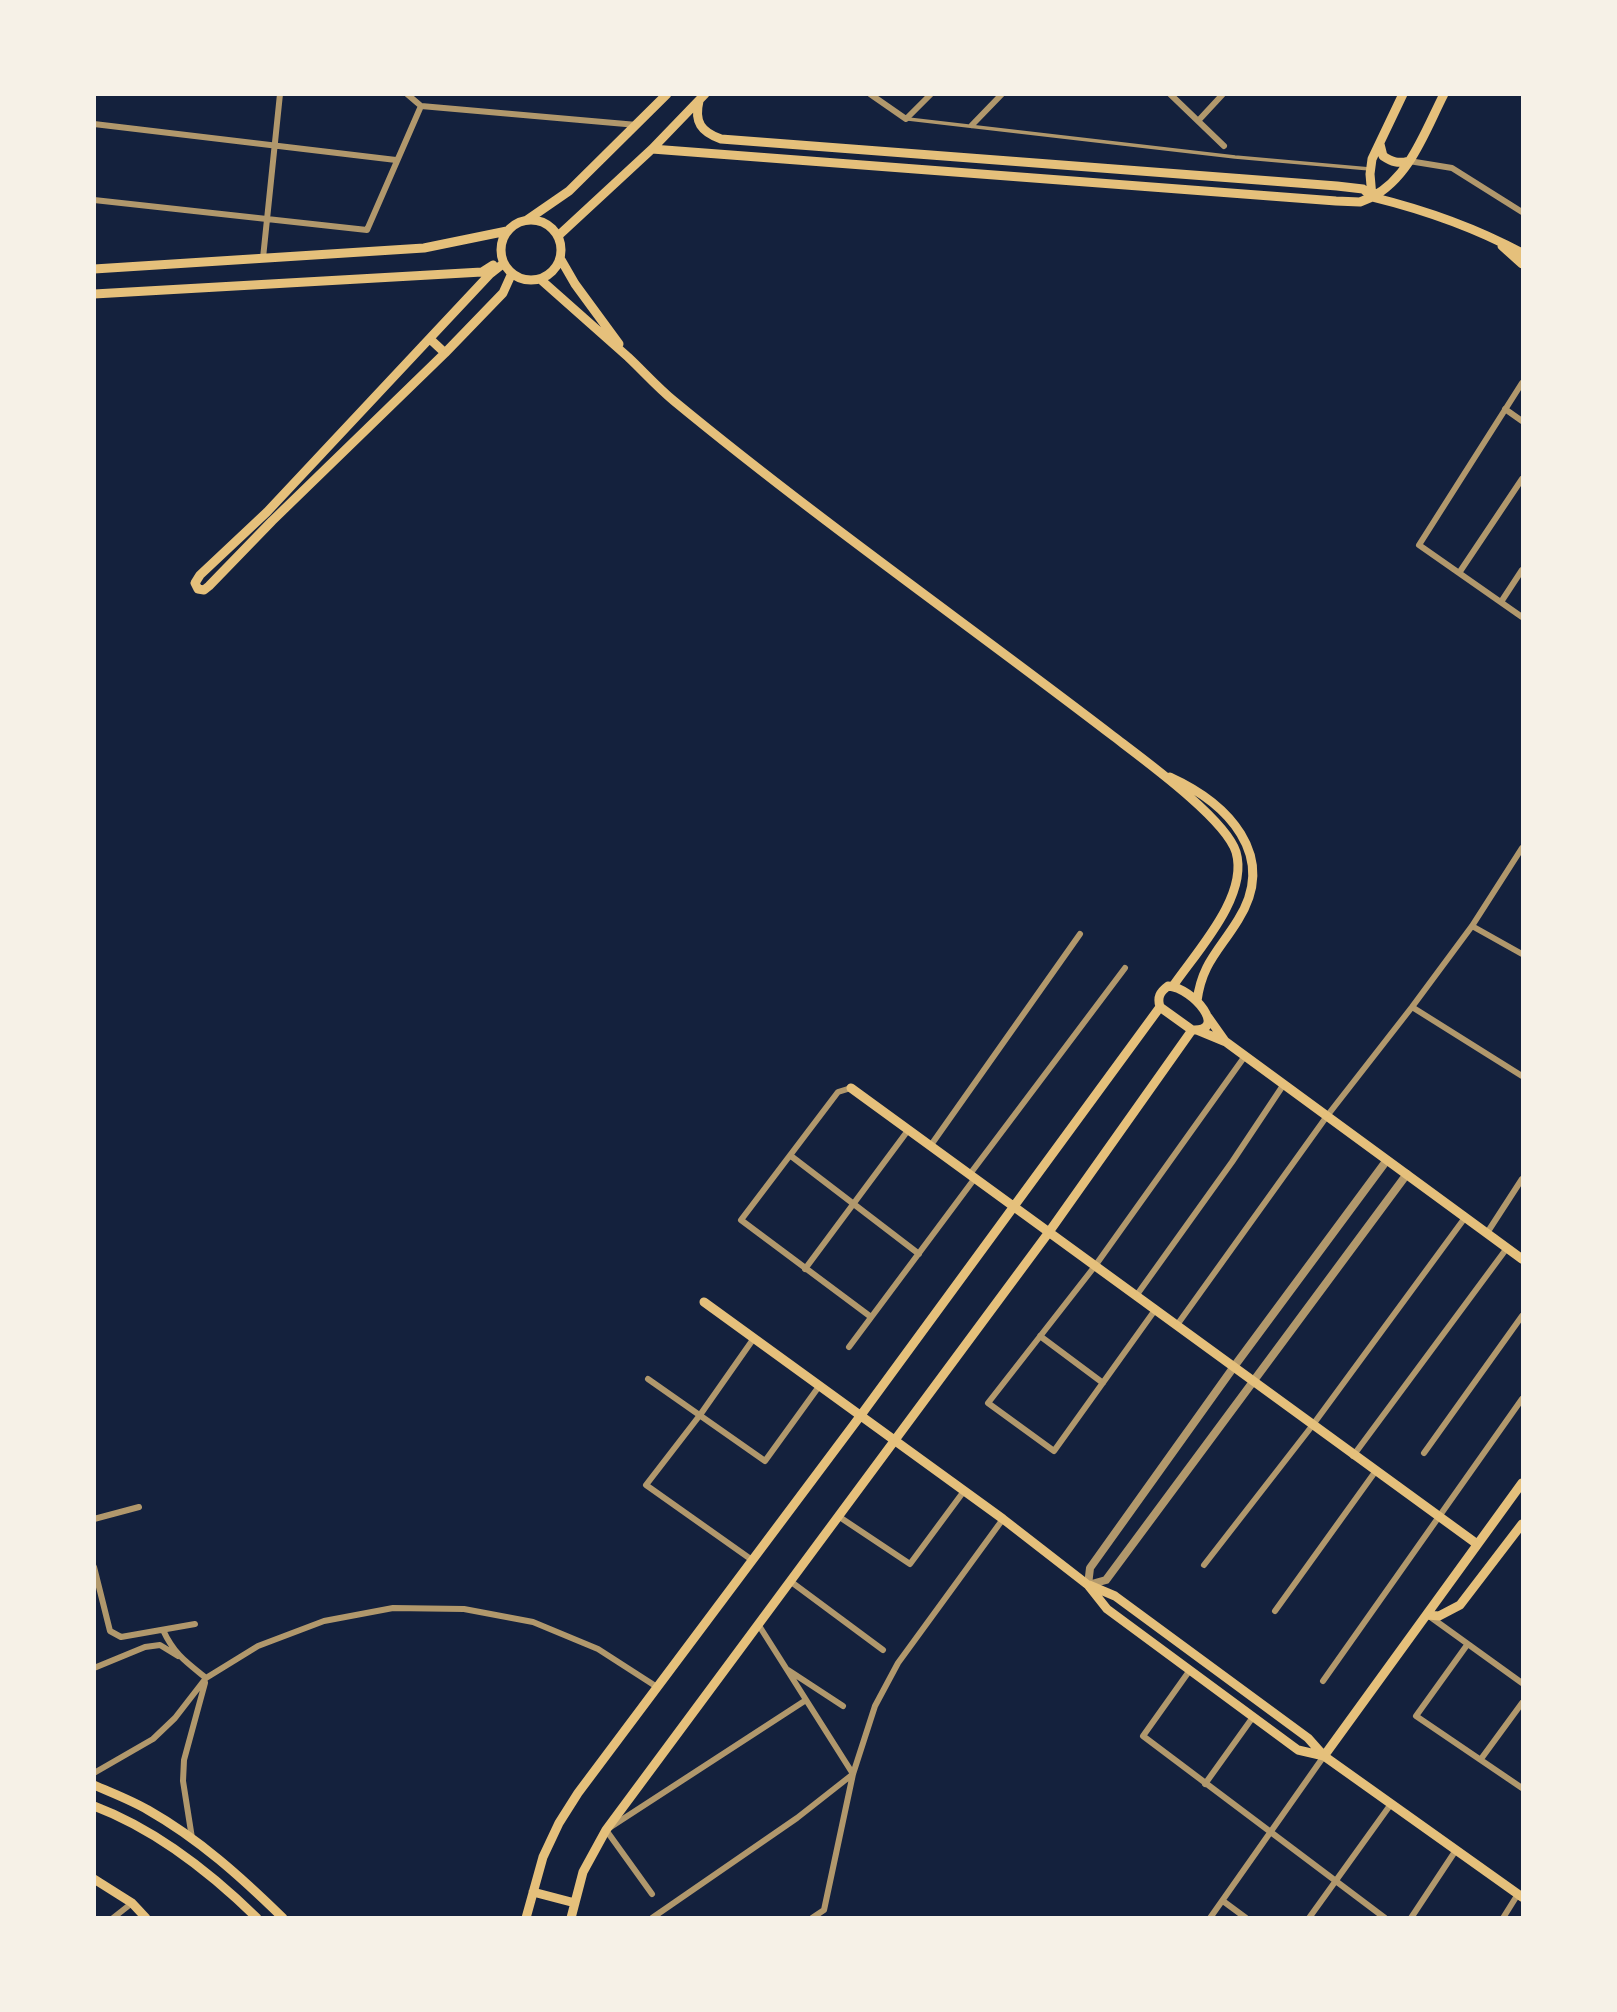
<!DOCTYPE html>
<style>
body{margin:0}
#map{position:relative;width:1617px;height:2012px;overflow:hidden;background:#14213d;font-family:"Golos Text",sans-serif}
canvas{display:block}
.frame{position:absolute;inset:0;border:96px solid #f6f1e7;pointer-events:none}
</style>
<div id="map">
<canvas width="1617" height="2012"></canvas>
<div class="frame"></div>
</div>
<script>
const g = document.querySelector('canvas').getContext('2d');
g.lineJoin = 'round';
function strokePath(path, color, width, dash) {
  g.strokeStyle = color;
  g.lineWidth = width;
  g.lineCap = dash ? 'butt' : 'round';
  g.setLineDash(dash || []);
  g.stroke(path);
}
strokePath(new Path2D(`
 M 908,119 L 1235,157 L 1370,169`), '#b1986c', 3.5);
strokePath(new Path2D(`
 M 407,94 L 421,106 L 637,125
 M 870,94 L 906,119 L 931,94
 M 1170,94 L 1224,146
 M 1198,121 L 1223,94
 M 94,124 L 396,160
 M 972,125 L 1002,94
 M 1409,161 L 1452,168 L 1522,212
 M 94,200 L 367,230 L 421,106
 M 263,258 L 280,94
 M 1522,383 L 1419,545 L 1522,617
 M 1505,409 L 1522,421
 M 1459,573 L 1522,479
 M 1501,602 L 1522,570
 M 1472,926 L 1522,954
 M 1412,1007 L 1522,1076
 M 851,1088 L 838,1092 L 741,1220 L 871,1317
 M 931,1145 L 1080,934
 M 791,1156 L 919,1254
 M 970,1174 L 1125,968
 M 1487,1233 L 1522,1179
 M 805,1269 L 909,1129
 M 1136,1296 L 1232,1162 L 1284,1084
 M 1155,1310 L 1054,1451 L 988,1403 L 1095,1266 L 1245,1056
 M 1177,1325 L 1327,1116 L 1412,1007 L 1472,926 L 1522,848
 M 1040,1336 L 1103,1383
 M 849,1347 L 975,1178
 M 648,1379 L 765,1461 L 820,1385
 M 1424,1453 L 1522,1316
 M 1353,1456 L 1507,1248
 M 838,1516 L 910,1564 L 964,1491
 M 94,1519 L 139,1507
 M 752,1560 L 646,1485 L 700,1415 L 754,1338
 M 1204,1565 L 1312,1426 L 1464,1219
 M 94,1567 L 110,1631 L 121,1637 L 195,1624
 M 790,1581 L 883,1650
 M 1275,1611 L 1375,1472
 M 1429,1616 L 1522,1683
 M 163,1630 C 174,1654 186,1662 206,1678
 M 1467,1645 L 1416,1716 L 1522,1788
 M 94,1668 L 145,1647 L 160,1645 L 178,1656
 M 788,1670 L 843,1706
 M 1190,1670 L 1143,1736 L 1385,1918
 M 1323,1681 L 1522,1399
 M 1481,1759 L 1522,1703
 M 94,1773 L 153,1739 L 175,1718 L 206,1678 L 258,1646 L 324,1621 L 393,1608 L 464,1609 L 533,1622 L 598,1649 L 657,1687
 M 1205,1784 L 1253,1717
 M 192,1838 L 183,1781 L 184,1760 L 205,1683
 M 652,1894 L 606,1830 L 806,1700
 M 1223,1901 L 1246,1918
 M 113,1918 L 132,1903
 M 652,1918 L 797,1818 L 853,1774 L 758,1624
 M 812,1918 L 824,1910 L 853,1774 L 875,1706 L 898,1663 L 1003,1519
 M 1210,1918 L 1324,1756
 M 1309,1918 L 1391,1804
 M 1411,1918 L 1456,1850
 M 1503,1918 L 1518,1894`), '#b1986c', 6);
strokePath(new Path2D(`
 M 1387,1160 L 1233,1368 L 1090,1568 L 1088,1585 L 1106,1580 L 1407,1174`), '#b1986c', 8);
strokePath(new Path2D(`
 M 1380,144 L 1383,156 C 1392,162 1398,164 1409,161
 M 652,149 L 1336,201 L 1360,202 L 1372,197 L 1363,189 L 1337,186 L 721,139 C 701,132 694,122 699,101
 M 1372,197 C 1425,210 1474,227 1522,253
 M 1372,197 C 1410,177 1425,131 1444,94
 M 1372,197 L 1370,174 L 1372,159 L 1403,94
 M 527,220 L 569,191 L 667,94
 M501 250a30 30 0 1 1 60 0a30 30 0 1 1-60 0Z
 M 558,236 L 652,149 L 705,94
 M 1502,246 L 1522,264
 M 560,258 L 575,284 L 619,344
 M 504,263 L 490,274 L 267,512 L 200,575 L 195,583 L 198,589 L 204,590 L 209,586 L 272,521 L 445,353 L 503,293 L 512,273
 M 94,269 L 424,248 L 507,231
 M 540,279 C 569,305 599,331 628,357 C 643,371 657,387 674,401 C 816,518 967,624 1113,736 C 1143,759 1226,819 1236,852 C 1249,896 1197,951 1173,986
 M 94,294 L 482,272 L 493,265
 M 430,339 L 445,353
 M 1170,777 C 1227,803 1279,855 1238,920 C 1219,951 1202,963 1197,1001
 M 1168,986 C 1194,988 1229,1032 1192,1030 L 1160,1007 C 1157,997 1160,992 1168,986 Z
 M 1208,1017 L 1225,1041
 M 1197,1030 L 1226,1042 L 1522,1259
 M 851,1088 L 1477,1544
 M 704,1302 L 1003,1519 L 1088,1585 L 1107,1609 L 1298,1750 L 1324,1756
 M 1089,1585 L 1115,1596 L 1308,1738 L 1324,1756 L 1522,1897
 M 1428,1615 L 1439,1616 L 1460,1605 L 1522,1524
 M 1324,1756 L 1522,1483
 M 94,1785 C 112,1793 131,1800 148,1810 C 199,1839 241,1877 283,1918
 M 94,1806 C 155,1829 211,1873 257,1918
 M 94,1879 L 132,1903 L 146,1918
 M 533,1892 L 575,1903
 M 526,1918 L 543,1857 L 559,1823 L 578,1793 L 861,1415 L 1160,1007
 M 571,1918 L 583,1872 L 606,1830 L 1049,1232 L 1192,1030`), '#e5c07b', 9);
</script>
